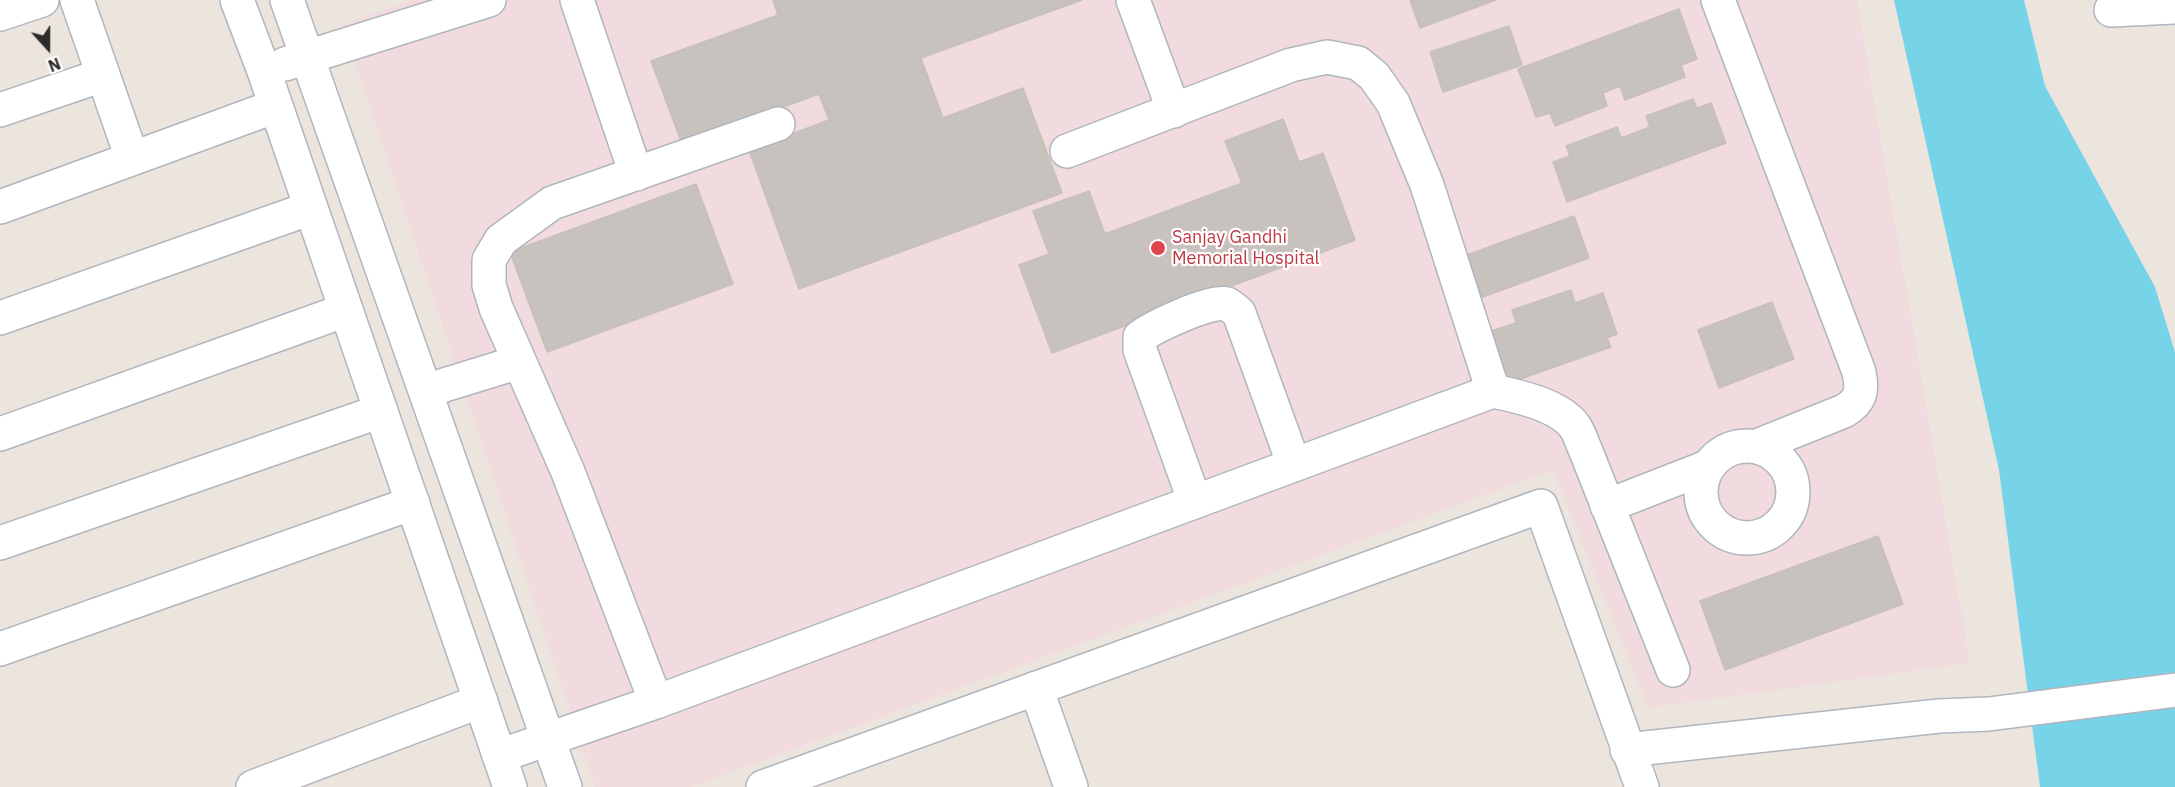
<!DOCTYPE html>
<style>
body{margin:0}
#map{position:relative;width:2175px;height:787px;overflow:hidden;background:#ece5de;font-family:"IBM Plex Sans",sans-serif}
canvas{display:block}
.north{position:absolute;left:18px;top:18px;width:60px;height:60px;-webkit-text-stroke:4px #fff;paint-order:stroke;rotate:159deg;font-size:16px;font-weight:700;line-height:24px;text-align:center;color:#2b2b2b}
.north::after{content:'';display:block;margin:auto;width:21px;height:27px;background:#2b2b2b;clip-path:polygon(50% 0,100% 100%,50% 72%,0 100%)}
</style>
<div id="map">
<canvas width="2175" height="787"></canvas>
<div class="north">N</div>
</div>
<script>
const g = document.querySelector('canvas').getContext('2d');
g.lineJoin = 'round';
function paint(path, color) {
  g.fillStyle = color;
  g.fill(path, 'evenodd');
}
function strokePath(path, color, width, dash) {
  g.strokeStyle = color;
  g.lineWidth = width;
  g.lineCap = dash ? 'butt' : 'round';
  g.setLineDash(dash || []);
  g.stroke(path);
}
function write(font, color, halo, rows, align = 'center') {
  g.font = font + ' "IBM Plex Sans",sans-serif';
  g.lineWidth = 4.5;
  g.setLineDash([]);
  g.textBaseline = 'middle';
  g.strokeStyle = halo;
  g.fillStyle = color;
  for (const [text, x, y, turn = 0] of rows) {
    g.save();
    g.translate(x, y);
    g.rotate((+turn || 0) * Math.PI / 180);
    g.textAlign = isNaN(turn) ? turn : align;
    if (halo) g.strokeText(text, 0, 0);
    g.fillText(text, 0, 0);
    g.restore();
  }
}
paint(new Path2D(`
 M 411,0 L 1857,0 L 1970,663 L 1648,708 L 1553,470 L 691,787 L 595,787 L 343,25 Z`), '#f2dbde');
paint(new Path2D(`
 M 1894,0 L 2024,0 L 2045,86 L 2155,287 L 2175,352 L 2175,787 L 2040,787 L 1999,470 Z`), '#76d3e8');
const building = new Path2D(`
 M 773,0 L 1082,0 L 921,58 L 943,118 L 1023,88 L 1062,193 L 799,289 L 749,150 L 829,120 L 819,94 L 682,144 L 651,61 L 778,15 Z
 M 1410,0 L 1496,0 L 1420,28 Z
 M 1679,9 L 1697,59 L 1681,65 L 1685,77 L 1625,100 L 1620,86 L 1603,93 L 1607,106 L 1555,126 L 1550,113 L 1536,117 L 1518,69 Z
 M 1509,26 L 1522,65 L 1443,92 L 1430,52 Z
 M 1693,99 L 1697,108 L 1711,103 L 1726,143 L 1567,202 L 1553,162 L 1570,156 L 1566,146 L 1617,127 L 1621,138 L 1650,127 L 1646,116 Z
 M 1283,119 L 1299,162 L 1323,153 L 1355,240 L 1052,353 L 1019,265 L 1049,254 L 1033,211 L 1089,191 L 1105,234 L 1242,183 L 1225,141 Z
 M 696,184 L 733,284 L 547,352 L 510,252 Z
 M 1574,216 L 1589,258 L 1480,298 L 1464,256 Z
 M 1571,290 L 1575,303 L 1603,293 L 1617,334 L 1607,338 L 1611,347 L 1506,384 L 1488,332 L 1516,323 L 1512,310 Z
 M 1772,302 L 1794,359 L 1719,388 L 1698,330 Z
 M 1878,536 L 1903,604 L 1725,670 L 1700,601 Z`);
paint(building, '#c7c2bd');
strokePath(building, '#c7c0b7', 1.5);
const minor = new Path2D(`
 M 77,0 L 132,158
 M 237,0 L 264,71 L 510,787
 M 287,0 L 565,787
 M 577,0 L 636,174
 M 1133,0 L 1174,111
 M 1718,0 L 1859,372 C 1863,391 1861,401 1844,411 L 1757,446
 M 2111,10 L 2175,7
 M 0,14 L 42,0
 M 285,64 L 489,0
 M 0,110 L 103,75
 M 1067,151 L 1291,65 L 1327,57 L 1358,63 L 1374,76 L 1393,103 L 1427,185 L 1493,391
 M 0,207 L 276,106
 M 0,318 L 311,208
 M 425,391 L 519,362
 M 0,434 L 346,310
 M1701 492a46 46 0 1 1 92 0a46 46 0 1 1-92 0Z
 M 1195,502 L 1140,350 L 1140,337 C 1153,327 1212,299 1227,304 C 1231,306 1235,310 1239,313 L 1294,465
 M 1607,506 L 1707,467
 M 0,543 L 381,411
 M 0,649 L 413,503
 M 1036,688 L 1071,787
 M 656,702 L 568,472 L 496,308 L 489,285 L 489,260 L 501,240 L 552,203 L 778,124
 M 1627,750 L 1939,716 L 1989,714 L 2175,690
 M 499,756 L 656,702 L 1493,391 C 1517,396 1560,405 1575,427 C 1579,433 1582,442 1585,449 L 1673,670
 M 253,787 L 481,701
 M 763,787 L 1541,506 L 1642,787`);
strokePath(minor, '#b1b5be', 36);
strokePath(minor, '#fff', 33);
for (const [x, y, r, color] of [
 [1158,248,8,"#e0444e"]
]) {
  const dot = new Path2D();
  dot.arc(x, y, r, 0, 2 * Math.PI);
  g.fillStyle = color;
  g.fill(dot);
  strokePath(dot, '#fff', 2);
}
write('18px', '#be3a42', '#fff', [
 ["Sanjay Gandhi",1172,238],
 ["Memorial Hospital",1172,259]
], 'left');
</script>
